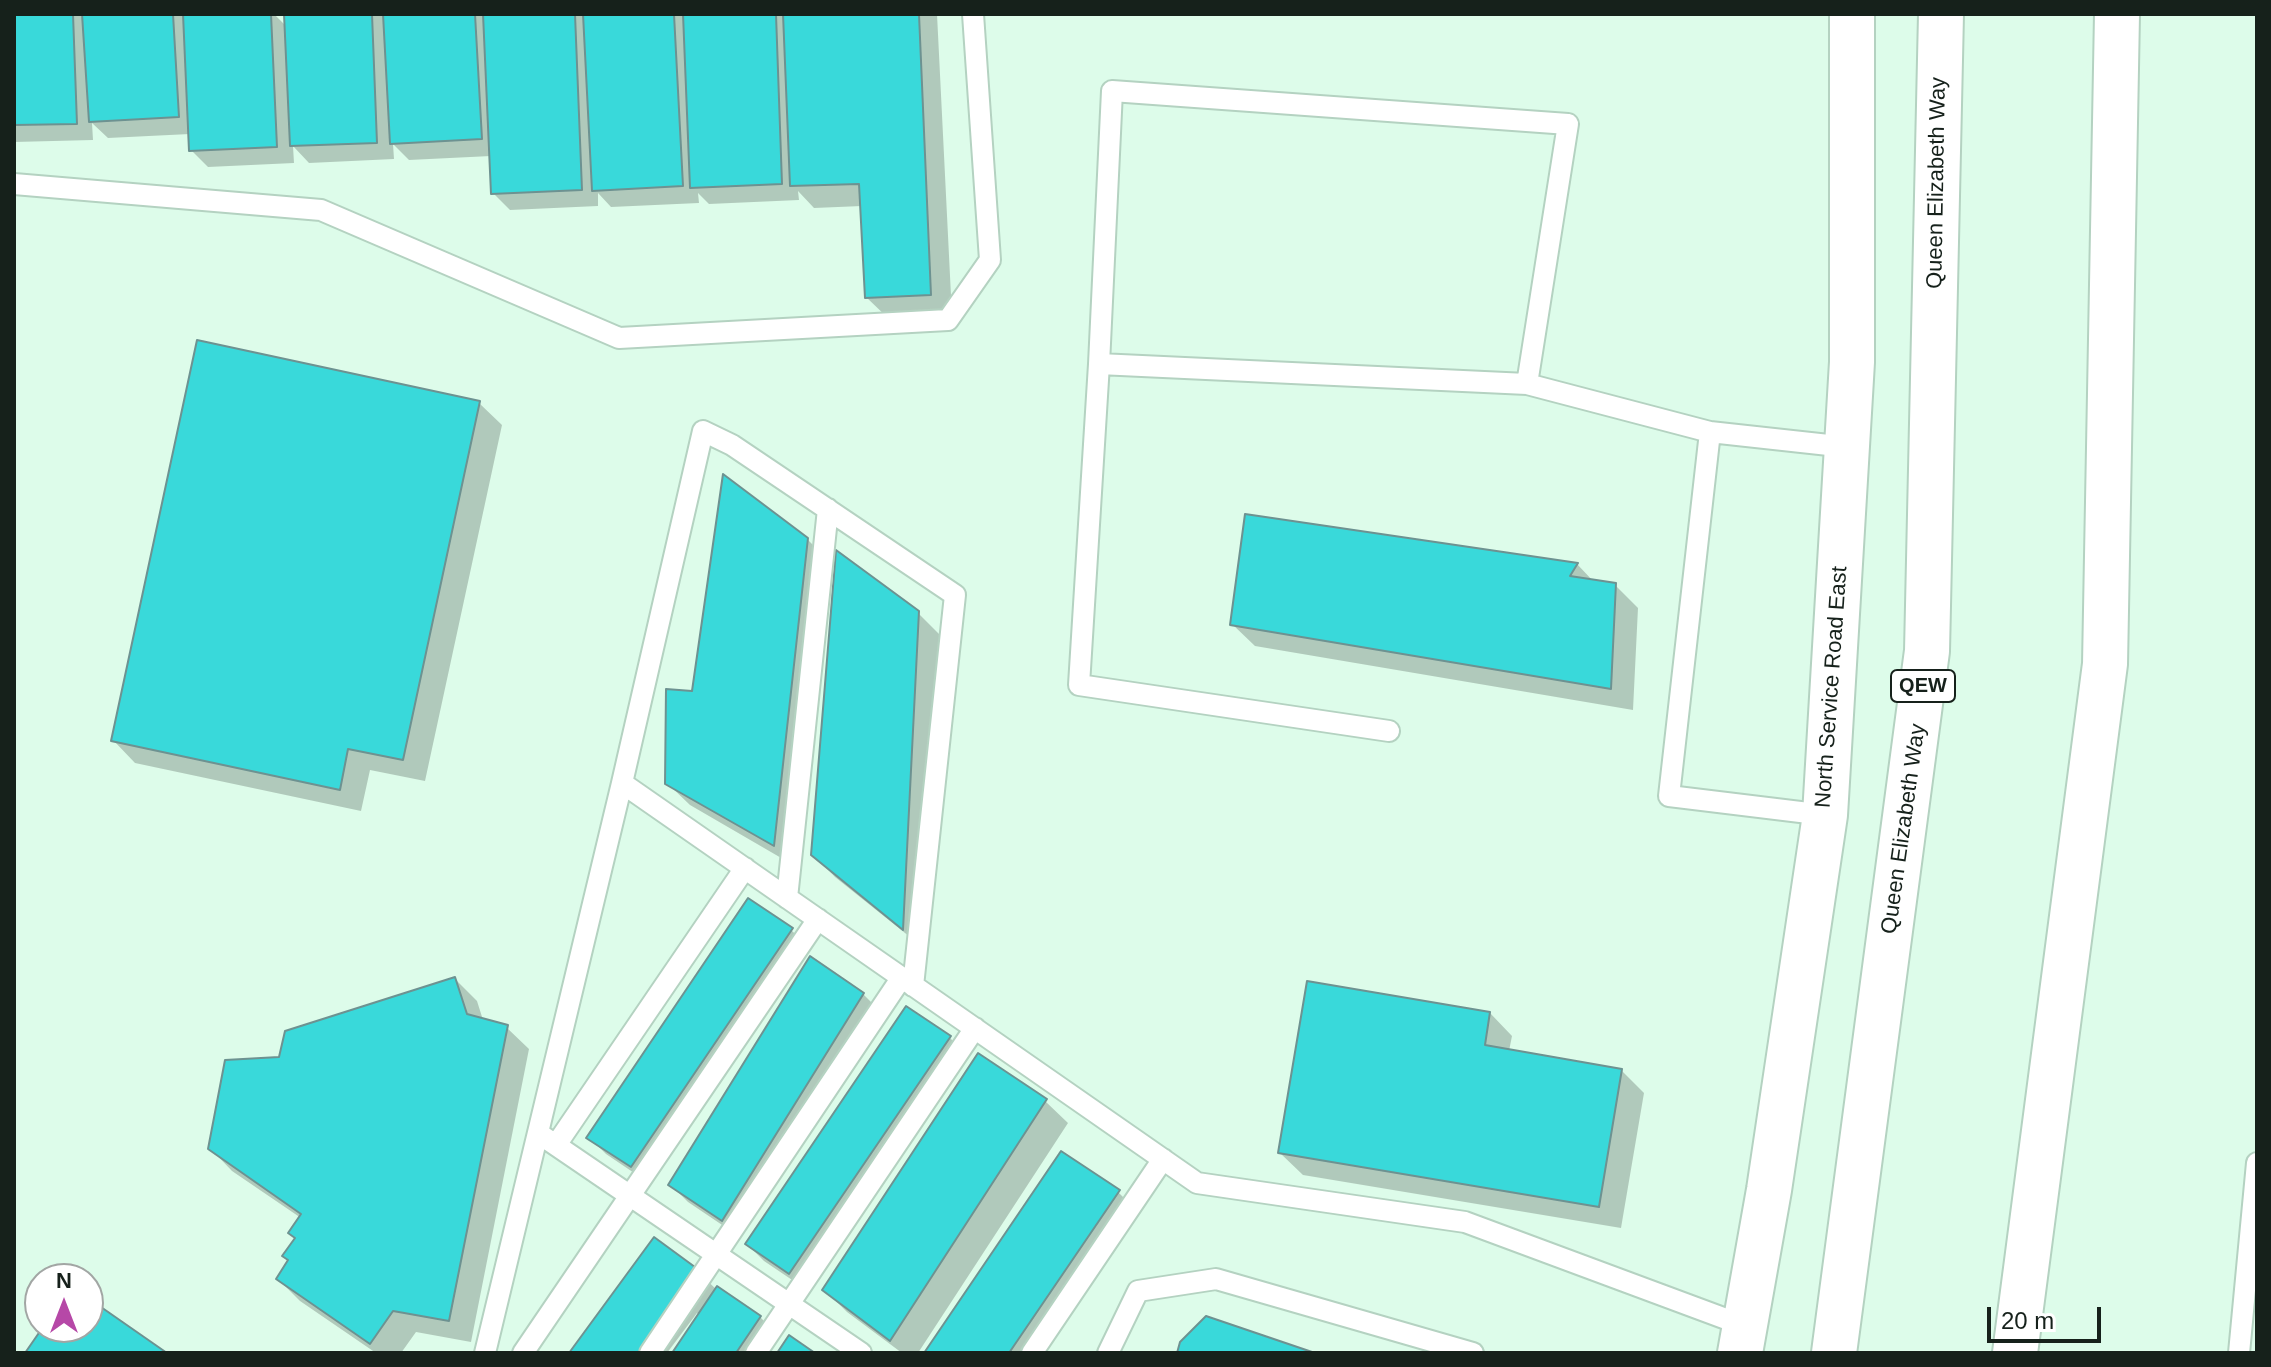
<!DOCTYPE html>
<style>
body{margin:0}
#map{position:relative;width:2271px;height:1367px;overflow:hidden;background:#ddfcea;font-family:Arial,sans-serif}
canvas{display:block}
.frame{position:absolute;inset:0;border:16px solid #16211b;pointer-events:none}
.north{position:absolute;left:24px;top:1263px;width:80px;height:80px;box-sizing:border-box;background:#fff;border:2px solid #a2a6a4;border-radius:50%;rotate:0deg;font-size:22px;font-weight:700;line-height:32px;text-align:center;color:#16211b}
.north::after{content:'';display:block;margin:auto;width:28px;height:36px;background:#b648a7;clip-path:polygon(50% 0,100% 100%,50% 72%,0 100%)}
.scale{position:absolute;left:1987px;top:1307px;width:114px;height:36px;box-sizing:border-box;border:4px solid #16211b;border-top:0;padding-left:10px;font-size:24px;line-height:28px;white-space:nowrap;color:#16211b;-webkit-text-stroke:6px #fff;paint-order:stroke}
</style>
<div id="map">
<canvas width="2271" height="1367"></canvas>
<div class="frame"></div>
<div class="north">N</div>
<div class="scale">20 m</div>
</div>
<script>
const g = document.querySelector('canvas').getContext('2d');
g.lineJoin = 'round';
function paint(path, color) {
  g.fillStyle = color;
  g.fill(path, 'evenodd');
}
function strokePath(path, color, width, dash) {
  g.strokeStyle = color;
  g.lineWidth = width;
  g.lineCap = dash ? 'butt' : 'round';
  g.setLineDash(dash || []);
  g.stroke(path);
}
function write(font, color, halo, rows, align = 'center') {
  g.font = font + ' Arial,sans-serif';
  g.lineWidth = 6;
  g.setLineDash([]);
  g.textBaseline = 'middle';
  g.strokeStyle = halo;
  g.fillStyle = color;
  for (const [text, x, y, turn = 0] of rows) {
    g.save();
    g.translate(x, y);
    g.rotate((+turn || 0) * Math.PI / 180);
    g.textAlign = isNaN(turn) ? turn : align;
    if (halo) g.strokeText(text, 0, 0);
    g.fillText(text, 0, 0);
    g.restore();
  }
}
paint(new Path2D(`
 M 14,14 L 79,14 L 85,20 L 84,14 L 183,14 L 185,16 L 185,14 L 274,14 L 286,26 L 286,14 L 937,14 L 952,316 L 889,319 L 866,297 L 862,206 L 814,208 L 798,191 L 799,200 L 709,204 L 698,193 L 699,203 L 611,207 L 598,193 L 598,206 L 510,210 L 493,193 L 491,156 L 409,160 L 393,144 L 394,159 L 309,163 L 293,146 L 294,163 L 208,167 L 191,150 L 190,134 L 108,138 L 92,123 L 93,140 L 14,142 Z
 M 479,403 L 502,425 L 425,781 L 370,770 L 361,811 L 135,763 L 113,740 Z
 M 807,539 L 830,562 L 795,866 L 690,805 L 667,783 L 694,693 Z
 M 1577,564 L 1594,582 L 1615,585 L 1638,608 L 1633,710 L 1255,646 L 1232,624 Z
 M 917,612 L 940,635 L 925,949 L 835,877 L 813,854 Z
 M 791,930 L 808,946 L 649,1183 L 606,1154 L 589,1137 Z
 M 455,979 L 477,1001 L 483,1020 L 506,1027 L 529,1049 L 471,1342 L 416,1332 L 401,1353 L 376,1353 L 300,1301 L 278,1279 L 290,1261 L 301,1218 L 232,1171 L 210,1148 L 281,1059 Z
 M 863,994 L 880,1011 L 740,1237 L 688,1202 L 671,1185 Z
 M 907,1009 L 950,1038 L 967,1055 L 807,1290 L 764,1261 L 747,1244 Z
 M 1490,1013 L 1512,1036 L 1509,1051 L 1621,1070 L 1644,1093 L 1621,1228 L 1303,1175 L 1280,1153 Z
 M 1045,1101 L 1068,1123 L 918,1353 L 902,1353 L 847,1312 L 825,1290 Z
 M 1118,1192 L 1135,1209 L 1037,1353 L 926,1353 Z
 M 698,1272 L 717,1290 L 760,1317 L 777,1334 L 764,1353 L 674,1353 L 700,1315 L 697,1313 L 667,1353 L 572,1353 Z`), '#0003');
const building = new Path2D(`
 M 14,14 L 73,14 L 77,124 L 14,125 Z
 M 82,14 L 173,14 L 179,117 L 89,122 Z
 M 183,14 L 271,14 L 277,147 L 189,151 Z
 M 284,14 L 372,14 L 377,143 L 290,146 Z
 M 383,14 L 475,14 L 482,139 L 390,144 Z
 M 483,14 L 575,14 L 582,190 L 491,194 Z
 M 583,14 L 674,14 L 683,186 L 592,191 Z
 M 683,14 L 776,14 L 782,184 L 690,188 Z
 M 783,14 L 919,14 L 931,295 L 865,298 L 859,184 L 790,186 Z
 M 197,340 L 480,401 L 403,760 L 348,749 L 340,790 L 111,741 Z
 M 723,474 L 808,538 L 774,846 L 665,784 L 666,689 L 692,691 Z
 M 1245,514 L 1578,563 L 1570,576 L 1616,583 L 1611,689 L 1230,625 Z
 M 836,550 L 919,611 L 903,930 L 811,855 Z
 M 748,898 L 793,928 L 631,1167 L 586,1138 Z
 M 810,956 L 864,993 L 722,1221 L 668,1185 Z
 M 455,977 L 467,1014 L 508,1025 L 449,1321 L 393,1311 L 370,1344 L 276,1279 L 288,1260 L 282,1256 L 295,1238 L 288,1233 L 301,1214 L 208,1149 L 225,1060 L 279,1057 L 285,1031 Z
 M 1307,981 L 1490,1012 L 1485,1045 L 1622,1069 L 1599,1207 L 1278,1153 Z
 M 906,1006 L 951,1036 L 789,1274 L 745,1244 Z
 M 978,1053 L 1047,1099 L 890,1341 L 822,1290 Z
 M 1061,1151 L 1120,1190 L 1009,1353 L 924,1353 Z
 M 654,1237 L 699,1270 L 638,1353 L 569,1353 Z
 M 717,1286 L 761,1316 L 736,1353 L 672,1353 Z
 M 88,1298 L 167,1353 L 25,1353 L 43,1327 L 88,1327 Z
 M 1206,1316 L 1315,1353 L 1177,1353 L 1180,1342 Z
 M 789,1335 L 815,1353 L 777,1353 Z`);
paint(building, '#39d9da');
strokePath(building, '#6d9291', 2);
const service = new Path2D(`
 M 14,184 L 321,210 L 619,338 L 948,320 L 990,260 L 973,14
 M 1099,364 L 1079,685 L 1389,731
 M 1527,384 L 1568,124 L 1112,91 L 1099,364 L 1527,384 L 1710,432 L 1847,447
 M 1710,432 L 1669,796 L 1825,815
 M 787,898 L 828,509
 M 913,986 L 955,595 L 732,445 L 703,431 L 622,783 L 1197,1183 L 1465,1222 L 1745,1326
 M 538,1133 L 861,1353
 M 556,1145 L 745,868
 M 485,1353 L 622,783
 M 523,1353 L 818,919
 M 650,1353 L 902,977
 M 756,1353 L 975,1028
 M 1032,1353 L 1163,1159
 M 1108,1353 L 1138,1291 L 1216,1279 L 1473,1353
 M 2239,1353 L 2257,1163`);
const tertiary = new Path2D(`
 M 1740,1353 L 1769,1190 L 1825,815 L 1852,362 L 1852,14`);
const motorway = new Path2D(`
 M 1834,1353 L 1927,651 L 1941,14
 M 2015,1353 L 2105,664 L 2117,14`);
strokePath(service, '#b4d2c1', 24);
strokePath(tertiary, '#b4d2c1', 48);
strokePath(motorway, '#b4d2c1', 48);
strokePath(service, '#fff', 20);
strokePath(tertiary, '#fff', 44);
strokePath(motorway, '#fff', 44);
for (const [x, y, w] of [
 [1923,686,64]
]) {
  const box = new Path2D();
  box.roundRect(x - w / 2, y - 16, w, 32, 6);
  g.fillStyle = '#fff';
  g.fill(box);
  strokePath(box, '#16211b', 2);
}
write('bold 20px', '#16211b', null, [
 ["QEW",1923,686]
]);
write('22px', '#16211b', '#fff', [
 ["Queen Elizabeth Way",1937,183,-89],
 ["North Service Road East",1832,687,-86],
 ["Queen Elizabeth Way",1904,829,-82]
]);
</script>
